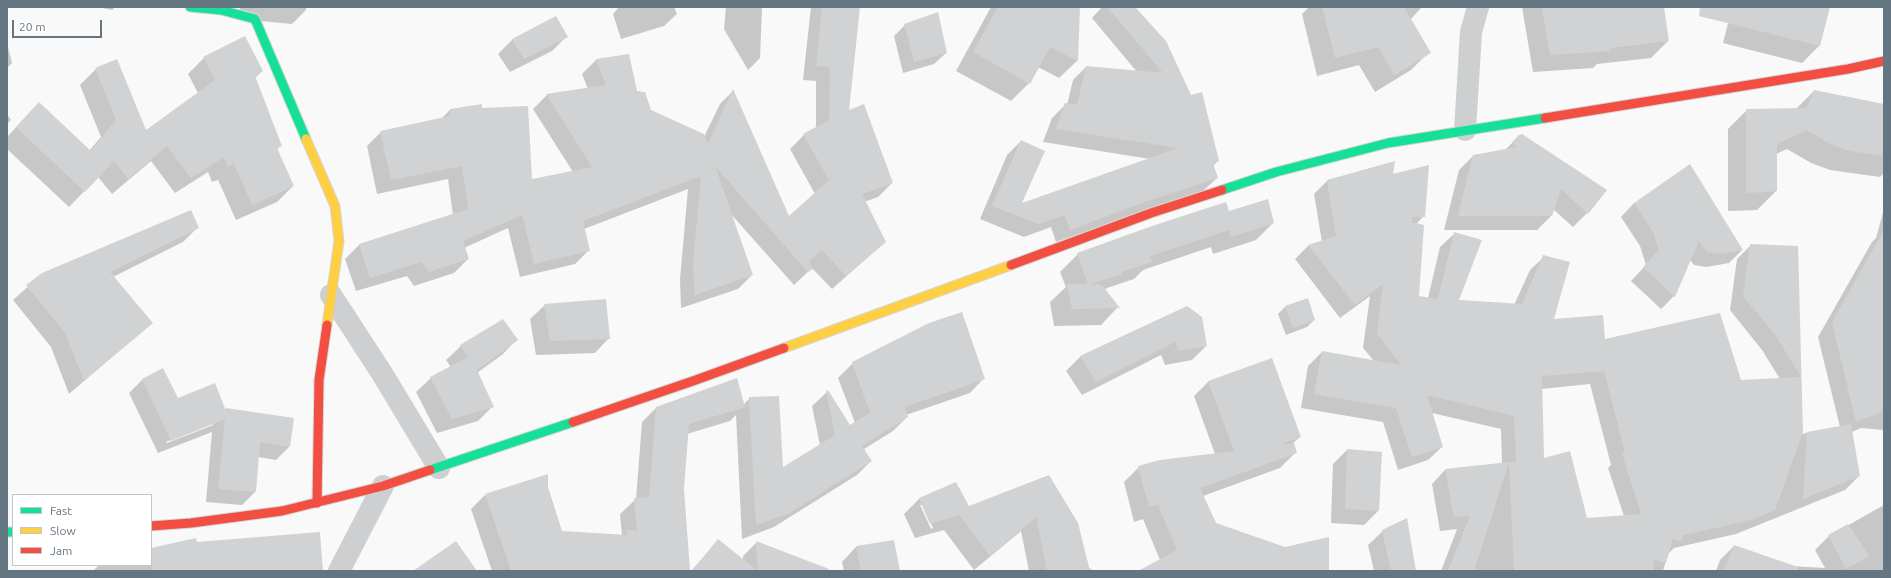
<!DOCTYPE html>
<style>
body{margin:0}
#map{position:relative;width:1891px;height:578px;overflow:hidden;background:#f9f9f9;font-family:Ubuntu,sans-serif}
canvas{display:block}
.frame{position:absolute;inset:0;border:8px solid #657683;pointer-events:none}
.legend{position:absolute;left:12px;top:494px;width:140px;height:72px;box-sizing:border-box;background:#fff;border:1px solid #c1c8cd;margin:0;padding:5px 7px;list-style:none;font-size:12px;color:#657683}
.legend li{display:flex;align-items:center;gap:8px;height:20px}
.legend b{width:20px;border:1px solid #c1c8cd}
.scale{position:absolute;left:12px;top:20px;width:90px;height:18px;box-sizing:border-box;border:2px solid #657683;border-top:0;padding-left:5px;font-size:12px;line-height:14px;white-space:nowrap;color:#657683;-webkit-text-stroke:3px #fff;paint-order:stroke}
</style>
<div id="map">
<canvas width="1891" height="578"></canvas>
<div class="frame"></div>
<ul class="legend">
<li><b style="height:5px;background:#16e098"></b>Fast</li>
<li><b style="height:5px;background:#ffcf43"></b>Slow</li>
<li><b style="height:5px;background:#f24e42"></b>Jam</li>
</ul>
<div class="scale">20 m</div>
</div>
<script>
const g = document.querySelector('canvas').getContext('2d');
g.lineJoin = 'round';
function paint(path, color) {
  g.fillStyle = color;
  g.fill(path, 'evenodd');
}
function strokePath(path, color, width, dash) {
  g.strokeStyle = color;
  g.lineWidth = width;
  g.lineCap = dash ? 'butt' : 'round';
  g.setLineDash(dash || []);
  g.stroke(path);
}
paint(new Path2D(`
 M 97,7 L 115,7 L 112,10 Z
 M 240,7 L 306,7 L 306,10 L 292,24 L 239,19 Z
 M 619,7 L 674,7 L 677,14 L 664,26 L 621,39 L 613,14 Z
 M 726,7 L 762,7 L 760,58 L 748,70 L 724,29 Z
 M 811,7 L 859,7 L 848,112 L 892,183 L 878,197 L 864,202 L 885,242 L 832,289 L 812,268 L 794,285 L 730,213 L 752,275 L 738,289 L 681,308 L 680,279 L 688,189 L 584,229 L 589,250 L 575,264 L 520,277 L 508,228 L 464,248 L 468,259 L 454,273 L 414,286 L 407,276 L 356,291 L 345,259 L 359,245 L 453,215 L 448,179 L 377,194 L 367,146 L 381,132 L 442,118 L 450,110 L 481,109 L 531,180 L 573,172 L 533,109 L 547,95 L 588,89 L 582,74 L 596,60 L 628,55 L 637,92 L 650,111 L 704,137 L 720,104 L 733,91 L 789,217 L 815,194 L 790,149 L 804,135 L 816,128 L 816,81 L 803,80 Z
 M 991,7 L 1079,7 L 1077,61 L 1059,78 L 1038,67 L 1029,83 L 1011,101 L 956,71 Z
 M 1102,7 L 1133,7 L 1218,161 L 1213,166 L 1217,178 L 1203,191 L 1056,242 L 1051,227 L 1024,237 L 980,219 L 1007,155 L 1021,141 L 1020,205 L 1150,159 L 1043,142 L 1052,118 L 1065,105 L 1067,105 L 1073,80 L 1086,67 L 1137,72 L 1092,18 Z
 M 1309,7 L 1422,7 L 1410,20 L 1429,52 L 1411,70 L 1375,92 L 1359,65 L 1317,76 L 1302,14 Z
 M 1522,7 L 1663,7 L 1668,41 L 1651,58 L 1597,64 L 1593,68 L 1533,72 Z
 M 1732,7 L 1829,7 L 1819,46 L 1802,63 L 1723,43 Z
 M 556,17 L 566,37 L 552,51 L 510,72 L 498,54 L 512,40 Z
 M 905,25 L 946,53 L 934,64 L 903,73 L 894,36 Z
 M 7,43 L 12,63 L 7,68 Z
 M 204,58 L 262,71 L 255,78 L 281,145 L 277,150 L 293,186 L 277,202 L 236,220 L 218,180 L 212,182 L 208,172 L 175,193 L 151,161 L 112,194 L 98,177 L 69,207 L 7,149 L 7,137 L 23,120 L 89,151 L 101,137 L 80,85 L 96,69 L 146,131 L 198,93 L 188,74 Z
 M 1814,91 L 1884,105 L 1884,173 L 1880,177 L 1830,170 L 1811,163 L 1787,149 L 1776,154 L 1776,191 L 1757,210 L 1728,211 L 1728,129 L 1747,110 L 1796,109 Z
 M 7,114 L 11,120 L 7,124 Z
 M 1519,136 L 1605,190 L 1587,213 L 1573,227 L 1553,209 L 1551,216 L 1537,230 L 1444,230 L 1459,170 L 1473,156 L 1504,151 Z
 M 1392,175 L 1424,216 L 1416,224 L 1418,297 L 1428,298 L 1440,247 L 1454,234 L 1457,301 L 1514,305 L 1530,270 L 1544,257 L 1552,320 L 1604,340 L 1740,381 L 1780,379 L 1762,350 L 1730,310 L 1737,259 L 1751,245 L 1797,247 L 1802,434 L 1840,427 L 1818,337 L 1872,242 L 1876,238 L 1884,209 L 1884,430 L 1861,428 L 1852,432 L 1859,476 L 1845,490 L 1736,534 L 1674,548 L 1668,554 L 1663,571 L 1563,571 L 1624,516 L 1608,468 L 1611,465 L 1590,384 L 1541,389 L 1526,571 L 1441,571 L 1457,529 L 1440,531 L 1432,484 L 1445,470 L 1502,464 L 1501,429 L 1432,413 L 1442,447 L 1428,460 L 1398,470 L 1383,422 L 1301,408 L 1308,366 L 1322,352 L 1374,361 L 1363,348 L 1370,296 L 1340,318 L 1295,259 L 1308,246 L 1322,242 L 1314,194 L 1328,180 Z
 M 1634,203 L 1742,250 L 1729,263 L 1706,267 L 1694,265 L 1690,260 L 1674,296 L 1661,309 L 1631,281 L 1646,265 L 1640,246 L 1621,217 Z
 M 1228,213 L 1273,223 L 1256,240 L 1213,254 L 1211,247 L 1143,270 L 1134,279 L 1107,288 L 1105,290 L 1118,307 L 1101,325 L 1054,326 L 1050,302 L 1066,287 L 1060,272 L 1078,254 Z
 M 197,228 L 183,242 L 113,277 L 151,323 L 69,394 L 51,347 L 13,300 L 42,274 Z
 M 545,305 L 609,338 L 595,353 L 536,355 L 530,319 Z
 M 1187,307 L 1206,346 L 1192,360 L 1165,365 L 1161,355 L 1082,395 L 1066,371 L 1080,357 Z
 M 1285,307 L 1314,320 L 1307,327 L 1286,335 L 1278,314 Z
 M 503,320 L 517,339 L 503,354 L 477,373 L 492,407 L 478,421 L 437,433 L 416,392 L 431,378 L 451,367 L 446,360 L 461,346 Z
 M 853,363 L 984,378 L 970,393 L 906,415 L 907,417 L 893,431 L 864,449 L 871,461 L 857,475 L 774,527 L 742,539 L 736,415 L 730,421 L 687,434 L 683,489 L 689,571 L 558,571 L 622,535 L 620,514 L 636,499 L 642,422 L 656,408 L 744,404 L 750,398 L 782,469 L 820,445 L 812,406 L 827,392 L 850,427 L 855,423 L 838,378 Z
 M 162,370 L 177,399 L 224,411 L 226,409 L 289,447 L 276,460 L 258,457 L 255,492 L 242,505 L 206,502 L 212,432 L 158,453 L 129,393 L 142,380 ZM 213,423 L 213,425 L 167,443 L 166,442 Z
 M 1209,381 L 1300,437 L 1293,443 L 1295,453 L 1280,468 L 1203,496 L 1216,524 L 1328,571 L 1140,571 L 1160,560 L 1143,519 L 1134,522 L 1124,482 L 1139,467 L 1215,454 L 1194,396 Z
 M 1347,450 L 1381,452 L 1378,511 L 1364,525 L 1331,523 L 1333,464 Z
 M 1048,476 L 1088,567 L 1093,571 L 1029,571 L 1021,531 L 974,570 L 944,530 L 915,538 L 904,514 L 919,499 L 956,484 L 968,507 ZM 920,505 L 923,505 L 933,528 L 931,529 Z
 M 485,495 L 537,571 L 492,571 L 471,509 Z
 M 1884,505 L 1884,571 L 1716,571 L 1720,560 L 1734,546 L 1754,564 L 1825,568 L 1815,550 L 1829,536 Z
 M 1383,531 L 1415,571 L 1374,571 L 1368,545 Z
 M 718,541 L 743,560 L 743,556 L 757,542 L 803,571 L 691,571 Z
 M 856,547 L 899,571 L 844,571 L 842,562 Z
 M 151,549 L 171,571 L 93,571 L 99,565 L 151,565 Z`), '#0003');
paint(new Path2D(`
 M 822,7 L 860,7 L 849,110 L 864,104 L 893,183 L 862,194 L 886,242 L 846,276 L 822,250 L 809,261 L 813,269 L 808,272 L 715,166 L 753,275 L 695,295 L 693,265 L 701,176 L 583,221 L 590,251 L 534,264 L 522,215 L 463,241 L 469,259 L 429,272 L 421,262 L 370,278 L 359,244 L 468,209 L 462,166 L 391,180 L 380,131 L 450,116 L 450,109 L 482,104 L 482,108 L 528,106 L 532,179 L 592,167 L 546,94 L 606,85 L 596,59 L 629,54 L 637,91 L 645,92 L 651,110 L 704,134 L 708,144 L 733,89 L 789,216 L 829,180 L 803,134 L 829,120 L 830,67 L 816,66 Z
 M 998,7 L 1080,7 L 1078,61 L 1050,47 L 1030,84 L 973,52 Z
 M 1107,7 L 1135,7 L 1166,41 L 1191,95 L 1202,92 L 1219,161 L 1213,163 L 1218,178 L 1147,201 L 1070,230 L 1065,215 L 1038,224 L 992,206 L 1021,140 L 1045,151 L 1022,203 L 1178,148 L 1056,129 L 1065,103 L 1077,105 L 1086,66 L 1163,73 Z
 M 1322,7 L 1404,7 L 1431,53 L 1394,75 L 1378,47 L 1335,58 Z
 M 1542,7 L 1664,7 L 1669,41 L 1610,48 L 1612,51 L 1550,55 Z
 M 1700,7 L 1830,7 L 1820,46 L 1699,16 Z
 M 938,12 L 947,53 L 914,62 L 904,24 Z
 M 556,16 L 568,37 L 524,59 L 512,39 Z
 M 245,36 L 263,71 L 255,76 L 282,146 L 277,148 L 294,186 L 252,205 L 234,164 L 228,167 L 224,157 L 191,178 L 167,146 L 128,179 L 114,161 L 85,192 L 16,127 L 39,102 L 91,151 L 116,120 L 95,68 L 117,59 L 146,130 L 215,80 L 203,57 Z
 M 1814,90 L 1884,104 L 1884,156 L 1850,151 L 1830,144 L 1807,130 L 1777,144 L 1777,191 L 1746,193 L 1746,109 L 1807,108 Z
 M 1522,134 L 1607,190 L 1588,214 L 1561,189 L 1552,216 L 1458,216 L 1473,155 L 1517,147 L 1512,142 L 1519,135 Z
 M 1395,161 L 1393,174 L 1429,165 L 1425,217 L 1412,217 L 1412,222 L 1424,225 L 1419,296 L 1438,299 L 1454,232 L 1482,240 L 1459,300 L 1522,304 L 1543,255 L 1570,262 L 1554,319 L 1603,315 L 1605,339 L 1720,313 L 1741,380 L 1801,377 L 1776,336 L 1743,296 L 1750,244 L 1798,246 L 1803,432 L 1775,510 L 1751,520 L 1683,535 L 1681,542 L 1673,539 L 1666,563 L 1653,559 L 1654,571 L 1514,571 L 1509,462 L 1516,462 L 1514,416 L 1427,395 L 1443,447 L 1412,457 L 1396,408 L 1314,394 L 1322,351 L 1401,365 L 1377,333 L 1383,284 L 1355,305 L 1308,245 L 1336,236 L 1327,180 ZM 1604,371 L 1625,452 L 1622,453 L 1641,514 L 1587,518 L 1570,451 L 1544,458 L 1542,376 Z
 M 1690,164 L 1743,250 L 1720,254 L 1707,252 L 1697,239 L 1698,243 L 1675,297 L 1643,267 L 1659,250 L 1653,232 L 1634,203 Z
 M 1268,199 L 1274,223 L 1231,237 L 1229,230 L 1150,256 L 1152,262 L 1121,272 L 1122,274 L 1091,284 L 1102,285 L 1120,308 L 1072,309 L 1067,284 L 1088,284 L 1077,253 L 1155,225 L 1226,202 L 1229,211 Z
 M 191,210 L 199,228 L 110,272 L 153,323 L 84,381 L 65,333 L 26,285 L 42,273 Z
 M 1884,230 L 1884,411 L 1856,422 L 1832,322 Z
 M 1308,298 L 1315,320 L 1293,328 L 1285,306 Z
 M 606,299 L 610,339 L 550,341 L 544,304 Z
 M 1187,306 L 1202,317 L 1207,346 L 1179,351 L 1175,342 L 1096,382 L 1080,356 Z
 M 962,312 L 985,379 L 905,407 L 908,417 L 862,446 L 872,461 L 843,479 L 843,478 L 841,480 L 790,513 L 756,525 L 749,397 L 779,396 L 783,467 L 835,435 L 826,391 L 828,390 L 850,425 L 870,413 L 852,362 L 929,323 Z
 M 503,319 L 518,340 L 477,370 L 494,407 L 452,419 L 430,377 L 468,357 L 460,345 Z
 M 1272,358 L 1301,437 L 1283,443 L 1284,445 L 1294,443 L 1297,453 L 1200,488 L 1216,523 L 1285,547 L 1329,537 L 1329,571 L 1138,571 L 1177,550 L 1158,505 L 1149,507 L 1138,466 L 1160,460 L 1234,451 L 1208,381 Z
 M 163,368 L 178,398 L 215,383 L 226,411 L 226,408 L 294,418 L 290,447 L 260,442 L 256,492 L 218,489 L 225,419 L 171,441 L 142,379 Z
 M 737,378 L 745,407 L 689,424 L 684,489 L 690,571 L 511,571 L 485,494 L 548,474 L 548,487 L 562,531 L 627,535 L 627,530 L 637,531 L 634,498 L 649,497 L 656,407 Z
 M 1851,424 L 1860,476 L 1803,499 L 1807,432 Z
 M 1347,449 L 1382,452 L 1379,511 L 1345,509 Z
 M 1509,462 L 1474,571 L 1448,571 L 1470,516 L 1454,517 L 1445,469 Z
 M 1049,475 L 1078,523 L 1090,571 L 1047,571 L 1036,517 L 990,556 L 959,515 L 930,524 L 919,498 L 956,482 L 969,506 Z
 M 1407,518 L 1416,571 L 1391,571 L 1382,530 Z
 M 1848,524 L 1869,556 L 1846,569 L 1828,535 Z
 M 320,532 L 323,571 L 151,571 L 151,548 L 196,538 L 197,542 Z
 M 718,539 L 758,571 L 756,541 L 829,569 L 828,571 L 692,571 Z
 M 894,540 L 900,571 L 861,571 L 856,546 Z
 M 456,541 L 477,571 L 413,571 Z
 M 1734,545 L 1798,567 L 1798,571 L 1724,571 Z`), '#d0d2d3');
const fast = new Path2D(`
 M 190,7 L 221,10 L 255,19 L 306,139
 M 1222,190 L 1276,172 L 1388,143 L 1545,118
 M 430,470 L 573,422
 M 7,532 L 13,532`);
const slow = new Path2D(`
 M 306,139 L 335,206 L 339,241 L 327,325
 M 784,348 L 1011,265`);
const jam = new Path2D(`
 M 1545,118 L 1848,69 L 1884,61
 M 1011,265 L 1151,213 L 1222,190
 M 573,422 L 693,381 L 784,348
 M 317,503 L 319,380 L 327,325
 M 151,526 L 191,523 L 282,511 L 383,486 L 430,470`);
strokePath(fast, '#d5d6d7', 11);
strokePath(slow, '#d5d6d7', 11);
strokePath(jam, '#d5d6d7', 11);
strokePath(new Path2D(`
 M 1465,130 L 1471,32 L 1478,7
 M 331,295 L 383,375 L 439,468
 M 339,571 L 383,486`), '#cecfd0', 22);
strokePath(fast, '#16e098', 9);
strokePath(slow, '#ffcf43', 9);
strokePath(jam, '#f24e42', 9);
</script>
